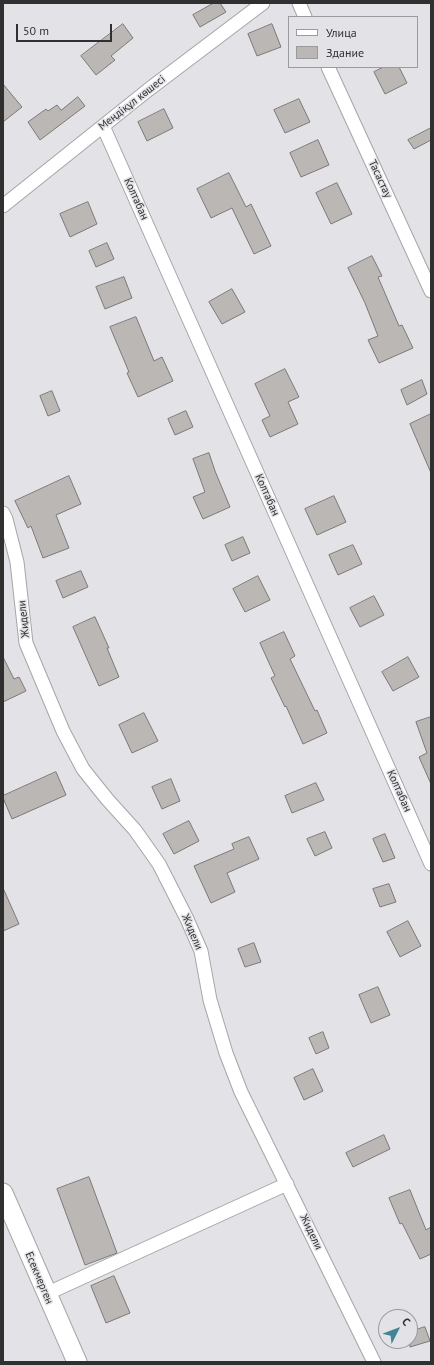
<!DOCTYPE html>
<meta charset="utf-8">
<style>
body{margin:0}
#map{position:relative;width:434px;height:1365px;overflow:hidden;background:#e3e2e6;font-family:"PT Sans",sans-serif}
canvas{display:block}
.frame{position:absolute;inset:0;border:4px solid #303031;pointer-events:none}
.legend{position:absolute;left:288px;top:16px;width:130px;height:52px;box-sizing:border-box;background:#e3e2e6;border:1px solid #9b9b9e;margin:0;padding:5px 7px;list-style:none;font-size:12px;color:#303031}
.legend li{display:flex;align-items:center;gap:8px;height:20px}
.legend b{width:20px;border:1px solid #9b9b9e}
.north{position:absolute;left:378px;top:1309px;width:40px;height:40px;box-sizing:border-box;background:#e3e2e6;border:1px solid #9b9b9e;border-radius:50%;rotate:48deg;font-size:11px;font-weight:700;line-height:16px;text-align:center;color:#303031}
.north::after{content:'';display:block;margin:auto;width:14px;height:18px;background:#428694;clip-path:polygon(50% 0,100% 100%,50% 72%,0 100%)}
.scale{position:absolute;left:16px;top:24px;width:96px;height:18px;box-sizing:border-box;border:2px solid #303031;border-top:0;padding-left:5px;font-size:12px;line-height:14px;white-space:nowrap;color:#303031;-webkit-text-stroke:3px #e3e2e6;paint-order:stroke}
</style>
<div id="map">
<canvas width="434" height="1365"></canvas>
<div class="frame"></div>
<ul class="legend">
<li><b style="height:5px;background:#fff"></b>Улица</li>
<li><b style="height:11px;background:#bbb7b5"></b>Здание</li>
</ul>
<div class="north">С</div>
<div class="scale">50 m</div>
</div>
<script>
const g = document.querySelector('canvas').getContext('2d');
g.lineJoin = 'round';
function paint(path, color) {
  g.fillStyle = color;
  g.fill(path, 'evenodd');
}
function strokePath(path, color, width, dash) {
  g.strokeStyle = color;
  g.lineWidth = width;
  g.lineCap = dash ? 'butt' : 'round';
  g.setLineDash(dash || []);
  g.stroke(path);
}
function write(font, color, halo, rows, align = 'center') {
  g.font = font + ' "PT Sans",sans-serif';
  g.lineWidth = 3;
  g.setLineDash([]);
  g.textBaseline = 'middle';
  g.strokeStyle = halo;
  g.fillStyle = color;
  for (const [text, x, y, turn = 0] of rows) {
    g.save();
    g.translate(x, y);
    g.rotate((+turn || 0) * Math.PI / 180);
    g.textAlign = isNaN(turn) ? turn : align;
    if (halo) g.strokeText(text, 0, 0);
    g.fillText(text, 0, 0);
    g.restore();
  }
}
const building = new Path2D(`
 M 214,3 L 220,3 L 226,12 L 200,27 L 193,15 Z
 M 123,24 L 133,38 L 111,56 L 115,60 L 96,75 L 81,56 Z
 M 272,24 L 281,47 L 257,56 L 248,34 Z
 M 384,67 L 399,67 L 407,83 L 385,94 L 374,72 Z
 M 3,84 L 22,107 L 3,122 Z
 M 78,97 L 85,106 L 40,140 L 28,122 L 46,109 L 48,111 L 57,105 L 61,110 Z
 M 299,99 L 310,122 L 285,133 L 274,110 Z
 M 164,109 L 173,128 L 147,141 L 138,122 Z
 M 431,128 L 431,140 L 414,149 L 408,140 Z
 M 318,140 L 329,165 L 301,177 L 290,153 Z
 M 229,173 L 246,207 L 251,204 L 271,246 L 254,254 L 232,208 L 211,218 L 197,189 Z
 M 337,183 L 352,214 L 331,224 L 316,193 Z
 M 88,202 L 97,224 L 70,237 L 60,214 Z
 M 107,243 L 114,259 L 96,267 L 89,251 Z
 M 372,256 L 382,276 L 378,277 L 399,326 L 402,325 L 413,348 L 379,363 L 368,340 L 378,336 L 365,303 L 348,268 Z
 M 124,277 L 132,298 L 105,309 L 96,287 Z
 M 232,289 L 245,312 L 222,324 L 209,302 Z
 M 136,317 L 154,361 L 162,357 L 173,381 L 138,397 L 127,373 L 129,372 L 110,327 Z
 M 285,369 L 299,397 L 288,402 L 298,424 L 270,437 L 262,420 L 270,416 L 255,384 Z
 M 422,380 L 427,394 L 407,405 L 401,390 Z
 M 52,391 L 60,411 L 48,416 L 40,396 Z
 M 186,411 L 193,427 L 175,435 L 168,419 Z
 M 431,414 L 431,473 L 410,424 Z
 M 209,453 L 215,471 L 230,507 L 203,519 L 193,497 L 205,492 L 193,459 Z
 M 69,476 L 81,504 L 56,515 L 69,548 L 43,558 L 31,526 L 28,528 L 15,501 Z
 M 334,496 L 346,522 L 317,535 L 305,509 Z
 M 243,537 L 250,553 L 232,561 L 225,545 Z
 M 353,545 L 362,564 L 338,575 L 329,555 Z
 M 81,571 L 88,587 L 63,598 L 56,581 Z
 M 258,576 L 270,600 L 245,612 L 233,589 Z
 M 374,596 L 384,615 L 360,627 L 350,608 Z
 M 95,617 L 109,648 L 107,648 L 119,677 L 99,686 L 73,627 Z
 M 284,632 L 295,656 L 290,659 L 315,711 L 317,710 L 327,733 L 303,744 L 286,706 L 285,707 L 271,678 L 275,676 L 260,643 Z
 M 3,657 L 14,679 L 19,677 L 26,691 L 3,702 Z
 M 408,657 L 419,677 L 393,691 L 382,672 Z
 M 144,713 L 158,741 L 132,753 L 119,725 Z
 M 431,717 L 431,784 L 419,757 L 427,753 L 416,722 Z
 M 56,772 L 66,795 L 12,819 L 3,798 L 3,796 Z
 M 171,779 L 180,801 L 162,809 L 152,787 Z
 M 316,783 L 324,800 L 292,813 L 285,796 Z
 M 189,821 L 199,841 L 174,854 L 163,834 Z
 M 325,832 L 332,848 L 315,856 L 307,839 Z
 M 385,834 L 395,858 L 383,862 L 373,839 Z
 M 249,837 L 259,859 L 227,873 L 235,892 L 211,903 L 194,866 L 234,849 L 232,844 Z
 M 389,884 L 396,902 L 380,907 L 373,889 Z
 M 3,888 L 19,924 L 3,931 Z
 M 408,921 L 421,946 L 400,957 L 387,932 Z
 M 254,943 L 261,962 L 245,967 L 238,949 Z
 M 378,987 L 390,1015 L 371,1023 L 359,995 Z
 M 323,1032 L 329,1048 L 316,1054 L 309,1038 Z
 M 313,1069 L 323,1091 L 304,1100 L 294,1078 Z
 M 384,1135 L 390,1149 L 353,1167 L 346,1153 Z
 M 89,1177 L 117,1253 L 85,1265 L 57,1189 Z
 M 410,1190 L 426,1230 L 431,1227 L 431,1254 L 420,1259 L 402,1223 L 400,1224 L 389,1198 Z
 M 114,1276 L 130,1313 L 106,1323 L 91,1286 Z
 M 425,1327 L 430,1341 L 410,1347 L 410,1332 Z`);
paint(building, '#bbb7b5');
strokePath(building, '#7b7877', 1);
const street = new Path2D(`
 M 299,3 L 305,17
 M 328,67 L 431,291
 M 103,126 L 431,864
 M 3,206 L 148,90 L 263,3
 M 3,513 L 6,519 L 17,562 L 26,643 L 63,731 L 83,769 L 107,799 L 135,830 L 159,864 L 187,919 L 201,951 L 210,1000 L 226,1053 L 241,1092 L 374,1362
 M 46,1294 L 287,1184`);
const secondary = new Path2D(`
 M 3,1193 L 77,1362`);
strokePath(street, '#a5a4a8', 15);
strokePath(secondary, '#a5a4a8', 21);
strokePath(street, '#fff', 13);
strokePath(secondary, '#fff', 19);
write('11px', '#303031', '#e3e2e6', [
 ["Меңдіқұл көшесі",132,103,-38],
 ["Тасастау",380,179,65],
 ["Колтабан",136,199,66],
 ["Колтабан",267,495,66],
 ["Жидели",24,619,-96],
 ["Колтабан",399,791,66],
 ["Жидели",192,932,67],
 ["Жидели",311,1232,64],
 ["Eсекмерген",39,1278,67]
]);
</script>
